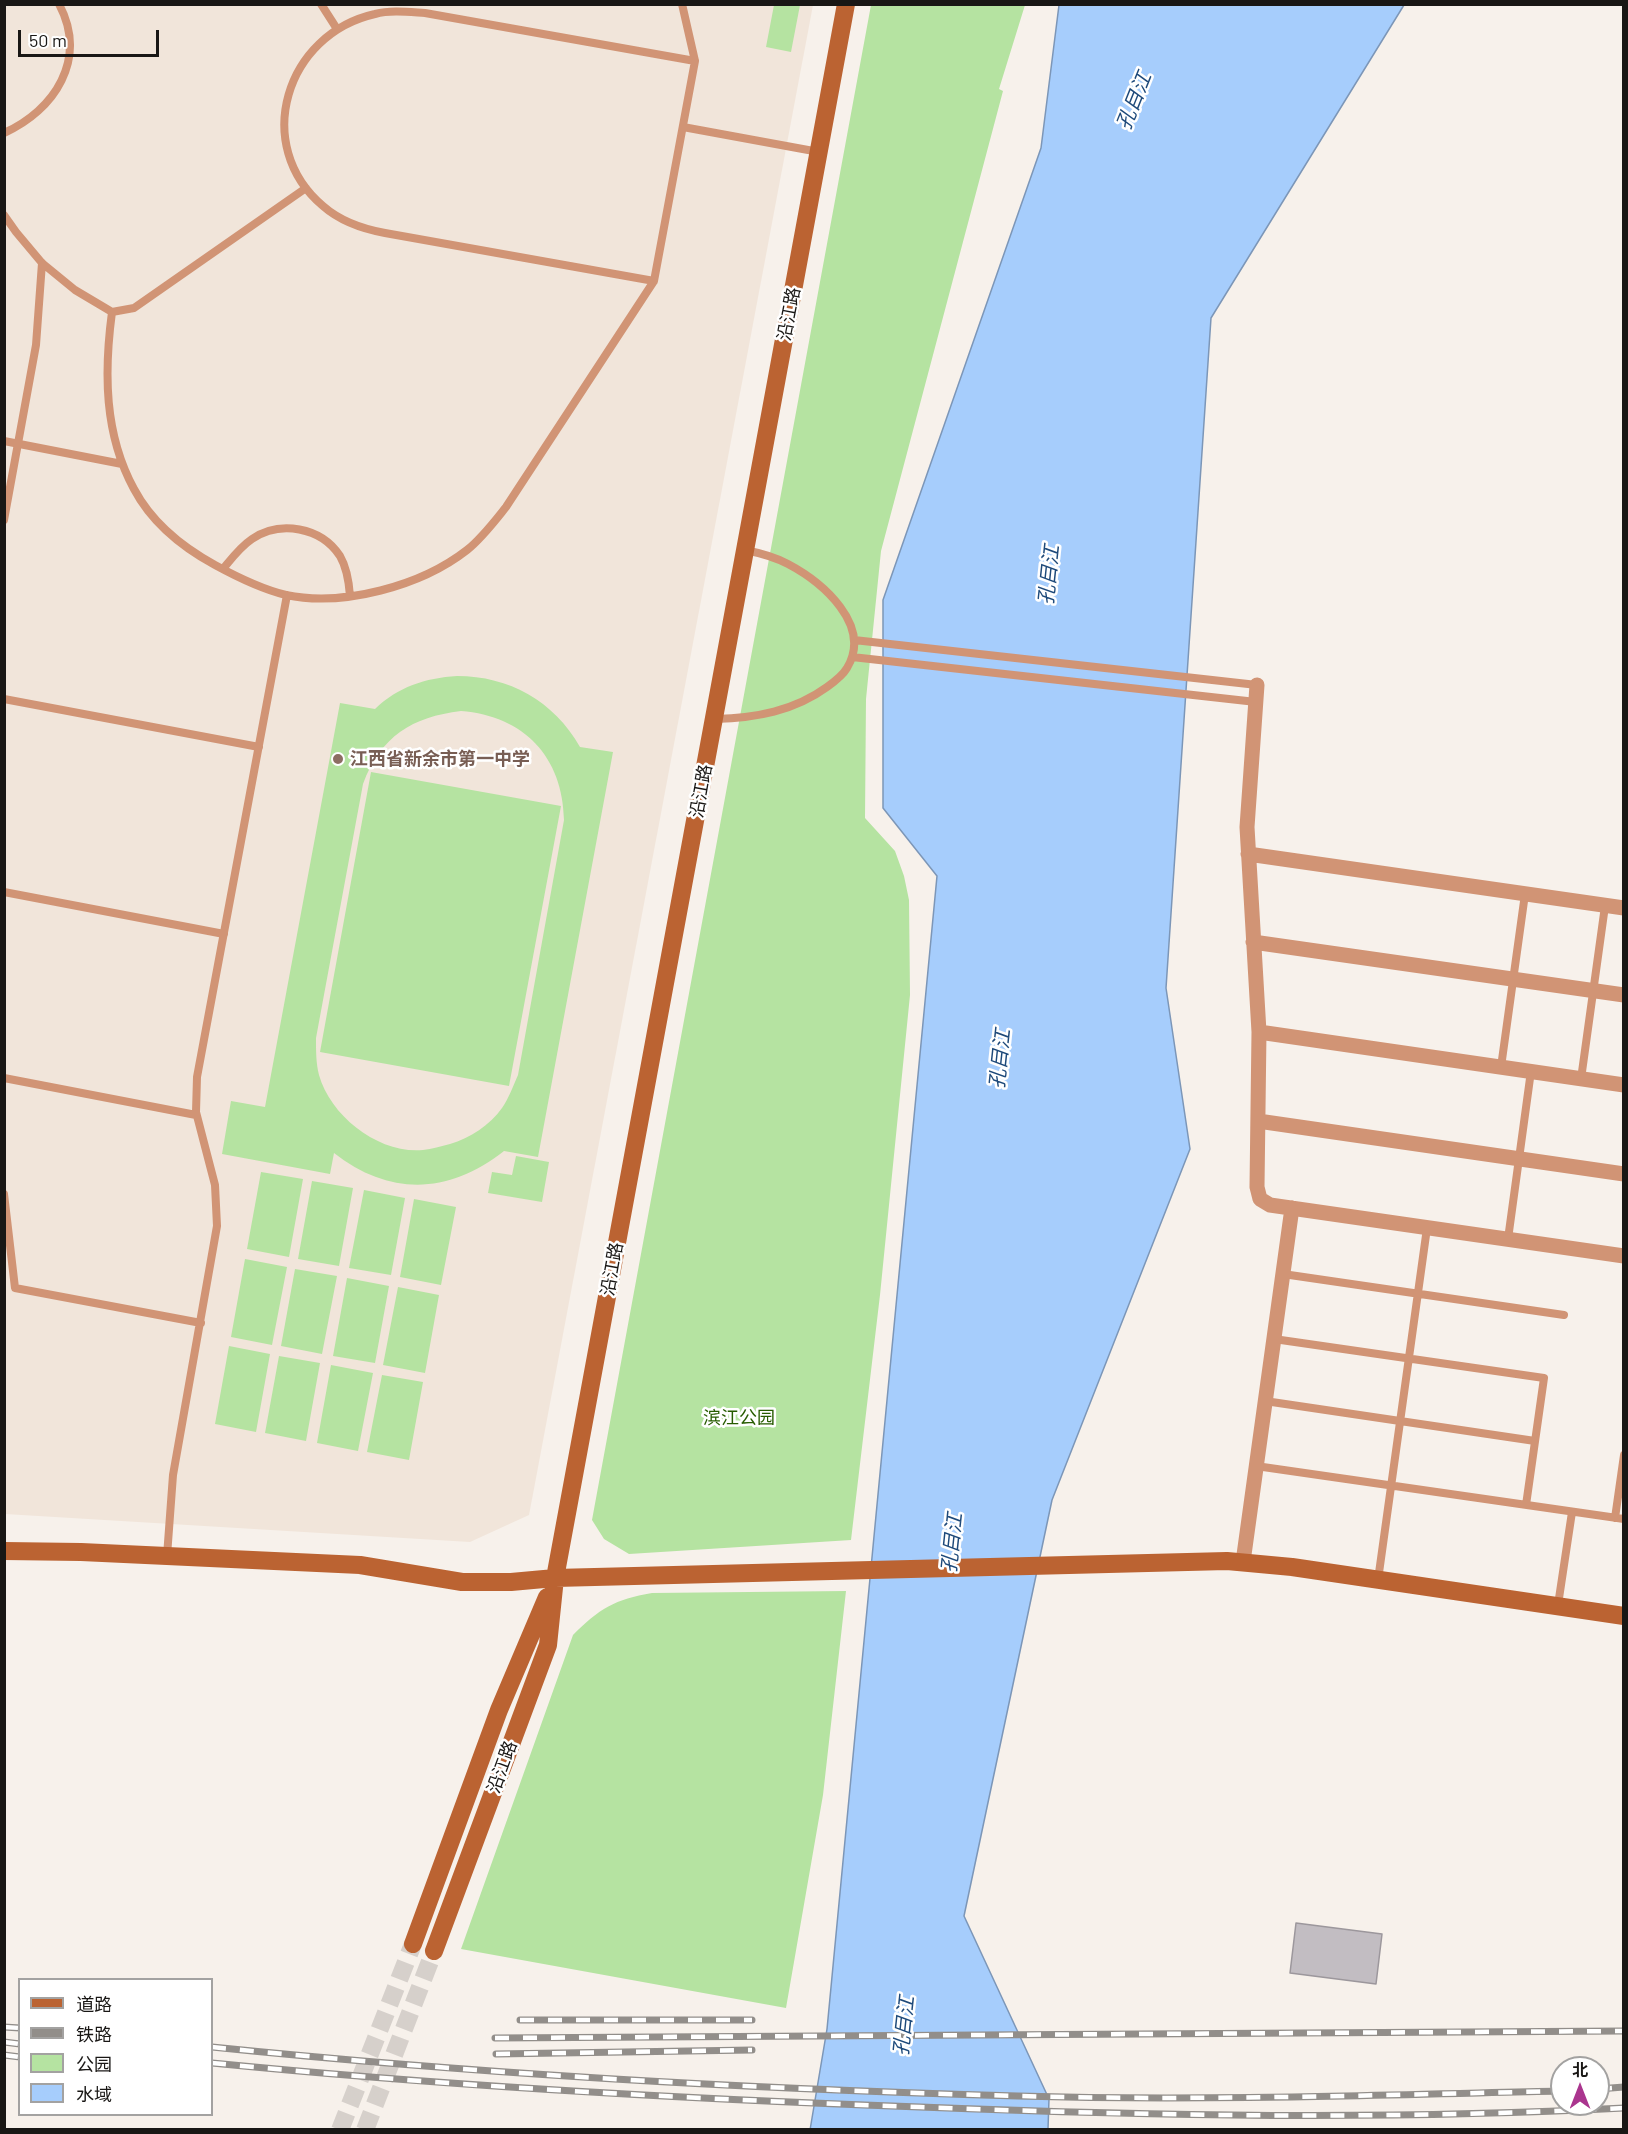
<!DOCTYPE html>
<meta charset="utf-8">
<style>
body{margin:0}
#map{position:relative;width:1628px;height:2134px;overflow:hidden;background:#f7f1eb;font-family:Barlow,"Noto Sans SC",sans-serif}
canvas{display:block}
.frame{position:absolute;inset:0;border:6px solid #191715;pointer-events:none}
.legend{position:absolute;left:18px;top:1978px;width:195px;height:138px;box-sizing:border-box;background:#fff;border:2px solid #a3a2a1;margin:0;padding:8px 10px;list-style:none;font-size:18px;color:#191715}
.legend li{display:flex;align-items:center;gap:12px;height:30px}
.legend b{width:30px;border:2px solid #a3a2a1}
.north{position:absolute;left:1550px;top:2056px;width:60px;height:60px;box-sizing:border-box;background:#fff;border:2px solid #a3a2a1;border-radius:50%;rotate:0deg;font-size:16px;font-weight:700;line-height:24px;text-align:center;color:#191715}
.north::after{content:'';display:block;margin:auto;width:21px;height:27px;background:#aa358e;clip-path:polygon(50% 0,100% 100%,50% 72%,0 100%)}
.scale{position:absolute;left:18px;top:30px;width:141px;height:27px;box-sizing:border-box;border:3px solid #191715;border-top:0;padding-left:8px;font-size:18px;line-height:21px;white-space:nowrap;color:#191715;-webkit-text-stroke:4px #fff;paint-order:stroke}
</style>
<div id="map">
<canvas width="1628" height="2134"></canvas>
<div class="frame"></div>
<ul class="legend">
<li><b style="height:8px;background:#bb6332"></b>道路</li>
<li><b style="height:8px;background:#928e8a"></b>铁路</li>
<li><b style="height:16px;background:#b5e3a1"></b>公园</li>
<li><b style="height:16px;background:#a6cdfc"></b>水域</li>
</ul>
<div class="north">北</div>
<div class="scale">50 m</div>
</div>
<script>
const g = document.querySelector('canvas').getContext('2d');
g.lineJoin = 'round';
function paint(path, color) {
  g.fillStyle = color;
  g.fill(path, 'evenodd');
}
function strokePath(path, color, width, dash) {
  g.strokeStyle = color;
  g.lineWidth = width;
  g.lineCap = dash ? 'butt' : 'round';
  g.setLineDash(dash || []);
  g.stroke(path);
}
function write(font, color, halo, rows, align = 'center') {
  g.font = font + ' Barlow,"Noto Sans SC",sans-serif';
  g.lineWidth = 5;
  g.setLineDash([]);
  g.textBaseline = 'middle';
  g.strokeStyle = halo;
  g.fillStyle = color;
  for (const [text, x, y, turn = 0] of rows) {
    g.save();
    g.translate(x, y);
    g.rotate((+turn || 0) * Math.PI / 180);
    g.textAlign = isNaN(turn) ? turn : align;
    if (halo) g.strokeText(text, 0, 0);
    g.fillText(text, 0, 0);
    g.restore();
  }
}
paint(new Path2D(`
 M 4,5 L 813,5 L 529,1515 L 470,1542 L 5,1514 Z`), '#f1e5da');
paint(new Path2D(`
 M 774,5 L 800,5 L 791,52 L 766,47 Z
 M 871,5 L 1025,5 L 999,89 L 1003,91 L 881,551 L 866,699 L 865,818 L 895,851 L 904,876 L 909,900 L 910,995 L 880,1295 L 851,1540 L 629,1554 L 604,1539 L 592,1520 Z
 M 457,676 C 509,676 554,701 580,747 L 613,752 L 538,1157 L 504,1151 C 450,1194 390,1197 334,1153 L 330,1174 L 222,1154 L 231,1101 L 265,1107 L 340,703 L 375,709 C 398,687 425,678 457,676 ZM 461,711 C 524,716 563,757 564,820 L 518,1075 C 513,1086 509,1098 502,1108 C 490,1125 470,1138 450,1144 C 441,1146 432,1149 423,1150 C 379,1154 331,1117 319,1075 C 316,1063 316,1051 316,1038 L 363,784 C 381,736 412,717 461,711 Z
 M 371,772 L 561,806 L 509,1086 L 320,1052 Z
 M 516,1156 L 549,1162 L 542,1202 L 488,1193 L 492,1172 L 512,1175 Z
 M 261,1172 L 303,1179 L 289,1257 L 247,1249 Z
 M 312,1181 L 353,1188 L 339,1266 L 298,1259 Z
 M 364,1190 L 405,1198 L 391,1275 L 349,1268 Z
 M 414,1199 L 456,1207 L 441,1285 L 400,1277 Z
 M 245,1259 L 287,1267 L 272,1345 L 231,1337 Z
 M 295,1269 L 337,1276 L 322,1354 L 281,1346 Z
 M 347,1278 L 389,1286 L 375,1363 L 333,1356 Z
 M 398,1287 L 439,1295 L 425,1373 L 383,1365 Z
 M 229,1346 L 270,1354 L 256,1432 L 215,1424 Z
 M 279,1356 L 320,1363 L 306,1441 L 265,1433 Z
 M 331,1365 L 373,1373 L 358,1451 L 317,1443 Z
 M 382,1375 L 423,1382 L 409,1460 L 367,1452 Z
 M 846,1591 L 823,1795 L 786,2008 L 461,1949 L 573,1635 C 599,1609 615,1599 652,1593 Z`), '#b5e3a1');
const water = new Path2D(`
 M 1059,5 L 1404,5 L 1211,318 L 1166,988 L 1190,1149 L 1052,1500 L 964,1916 L 1049,2099 L 1048,2129 L 810,2130 L 827,2029 L 937,876 L 883,808 L 883,600 L 1041,148 Z`);
paint(water, '#a6cdfc');
strokePath(water, '#7c96b7', 1.5);
const building = new Path2D(`
 M 1296,1923 L 1382,1934 L 1376,1984 L 1290,1973 Z`);
paint(building, '#c2bdc2');
strokePath(building, '#9c979c', 1.5);
strokePath(new Path2D(`
 M 340,2130 L 413,1944
 M 365,2130 L 434,1951`), '#d6d0cb', 18, [18, 9]);
strokePath(new Path2D(`
 M 321,4 L 337,29
 M 683,127 L 819,152
 M 4,133 C 55,110 88,59 59,4
 M 4,215 L 16,232 L 42,263 L 75,290 L 112,312 L 134,308 L 306,188
 M 654,281 L 385,233 C 363,229 340,221 323,206 C 251,145 286,34 375,14 C 391,10 408,12 425,13 L 695,61
 M 112,312 C 104,372 104,434 134,489 C 152,523 182,547 215,565 C 237,577 261,589 286,595 C 343,607 421,586 467,550 C 482,538 494,522 506,507 L 654,281 L 695,61 L 682,4
 M 4,441 L 122,464
 M 4,520 L 36,345 L 42,263
 M 223,569 C 232,558 240,547 252,539 C 280,520 321,527 340,556 C 347,568 349,582 350,596
 M 854,640 L 1257,685
 M 852,657 L 1256,702
 M 4,699 L 259,747
 M 715,719 C 756,718 794,711 827,687 C 834,682 843,675 847,668 C 873,625 822,582 788,564 C 775,557 760,553 745,550
 M 4,892 L 224,934
 M 1501,1067 L 1525,894
 M 4,1078 L 196,1115
 M 1581,1079 L 1605,906
 M 4,1194 L 15,1288 L 201,1323
 M 1508,1239 L 1531,1071
 M 1283,1274 L 1564,1315
 M 1274,1339 L 1544,1378 L 1526,1505
 M 1265,1401 L 1535,1441
 M 1256,1466 L 1624,1519
 M 1615,1518 L 1624,1455
 M 167,1556 L 173,1475 L 217,1226 L 215,1185 L 196,1112 L 197,1077 L 287,595
 M 1378,1580 L 1427,1228
 M 1558,1605 L 1572,1512`), '#d19475', 8);
strokePath(new Path2D(`
 M 1257,685 L 1247,827 L 1259,1032 L 1257,1187 L 1260,1199 L 1270,1205 L 1624,1256
 M 1248,854 L 1624,908
 M 1253,942 L 1624,995
 M 1259,1032 L 1624,1085
 M 1258,1121 L 1624,1174
 M 1243,1562 L 1292,1208`), '#d19475', 15);
strokePath(new Path2D(`
 M 4,1551 L 81,1552 L 360,1565 L 462,1582 L 511,1582 L 555,1578 L 1227,1561 L 1292,1567 L 1624,1616
 M 413,1944 L 499,1710 L 547,1597
 M 434,1951 L 548,1645 L 555,1578 L 846,4`), '#bb6332', 18);
const rail = new Path2D(`
 M 520,2020 L 752,2020
 M 4,2027 L 20,2028
 M 495,2038 L 1624,2031
 M 4,2042 L 20,2044
 M 212,2047 C 478,2074 750,2089 1018,2096 C 1200,2101 1381,2095 1562,2091
 M 496,2054 L 752,2050
 M 4,2055 L 20,2057
 M 212,2063 C 447,2086 684,2099 920,2107 C 1155,2116 1389,2120 1624,2108
 M 1598,2089 L 1624,2087`);
strokePath(rail, '#928e8a', 7);
strokePath(rail, '#fff', 4.5, [14]);
for (const [x, y, r, color] of [
 [338,759,6,"#8d6e63"]
]) {
  const dot = new Path2D();
  dot.arc(x, y, r, 0, 2 * Math.PI);
  g.fillStyle = color;
  g.fill(dot);
  strokePath(dot, '#fff', 2);
}
write('18px', '#191715', '#fff', [
 ["沿江路",789,314,-79],
 ["沿江路",701,791,-80],
 ["沿江路",612,1269,-80],
 ["沿江路",502,1767,-70]
]);
write('bold 18px', '#785e54', '#fff', [
 ["江西省新余市第一中学",350,759]
], 'left');
write('18px', '#275c00', '#fff', [
 ["滨江公园",739,1418]
]);
write('italic 20px', '#1d497a', '#fff', [
 ["孔目江",1134,101,-68],
 ["孔目江",1049,575,-84],
 ["孔目江",1000,1059,-84],
 ["孔目江",952,1543,-84],
 ["孔目江",904,2026,-84]
]);
</script>
